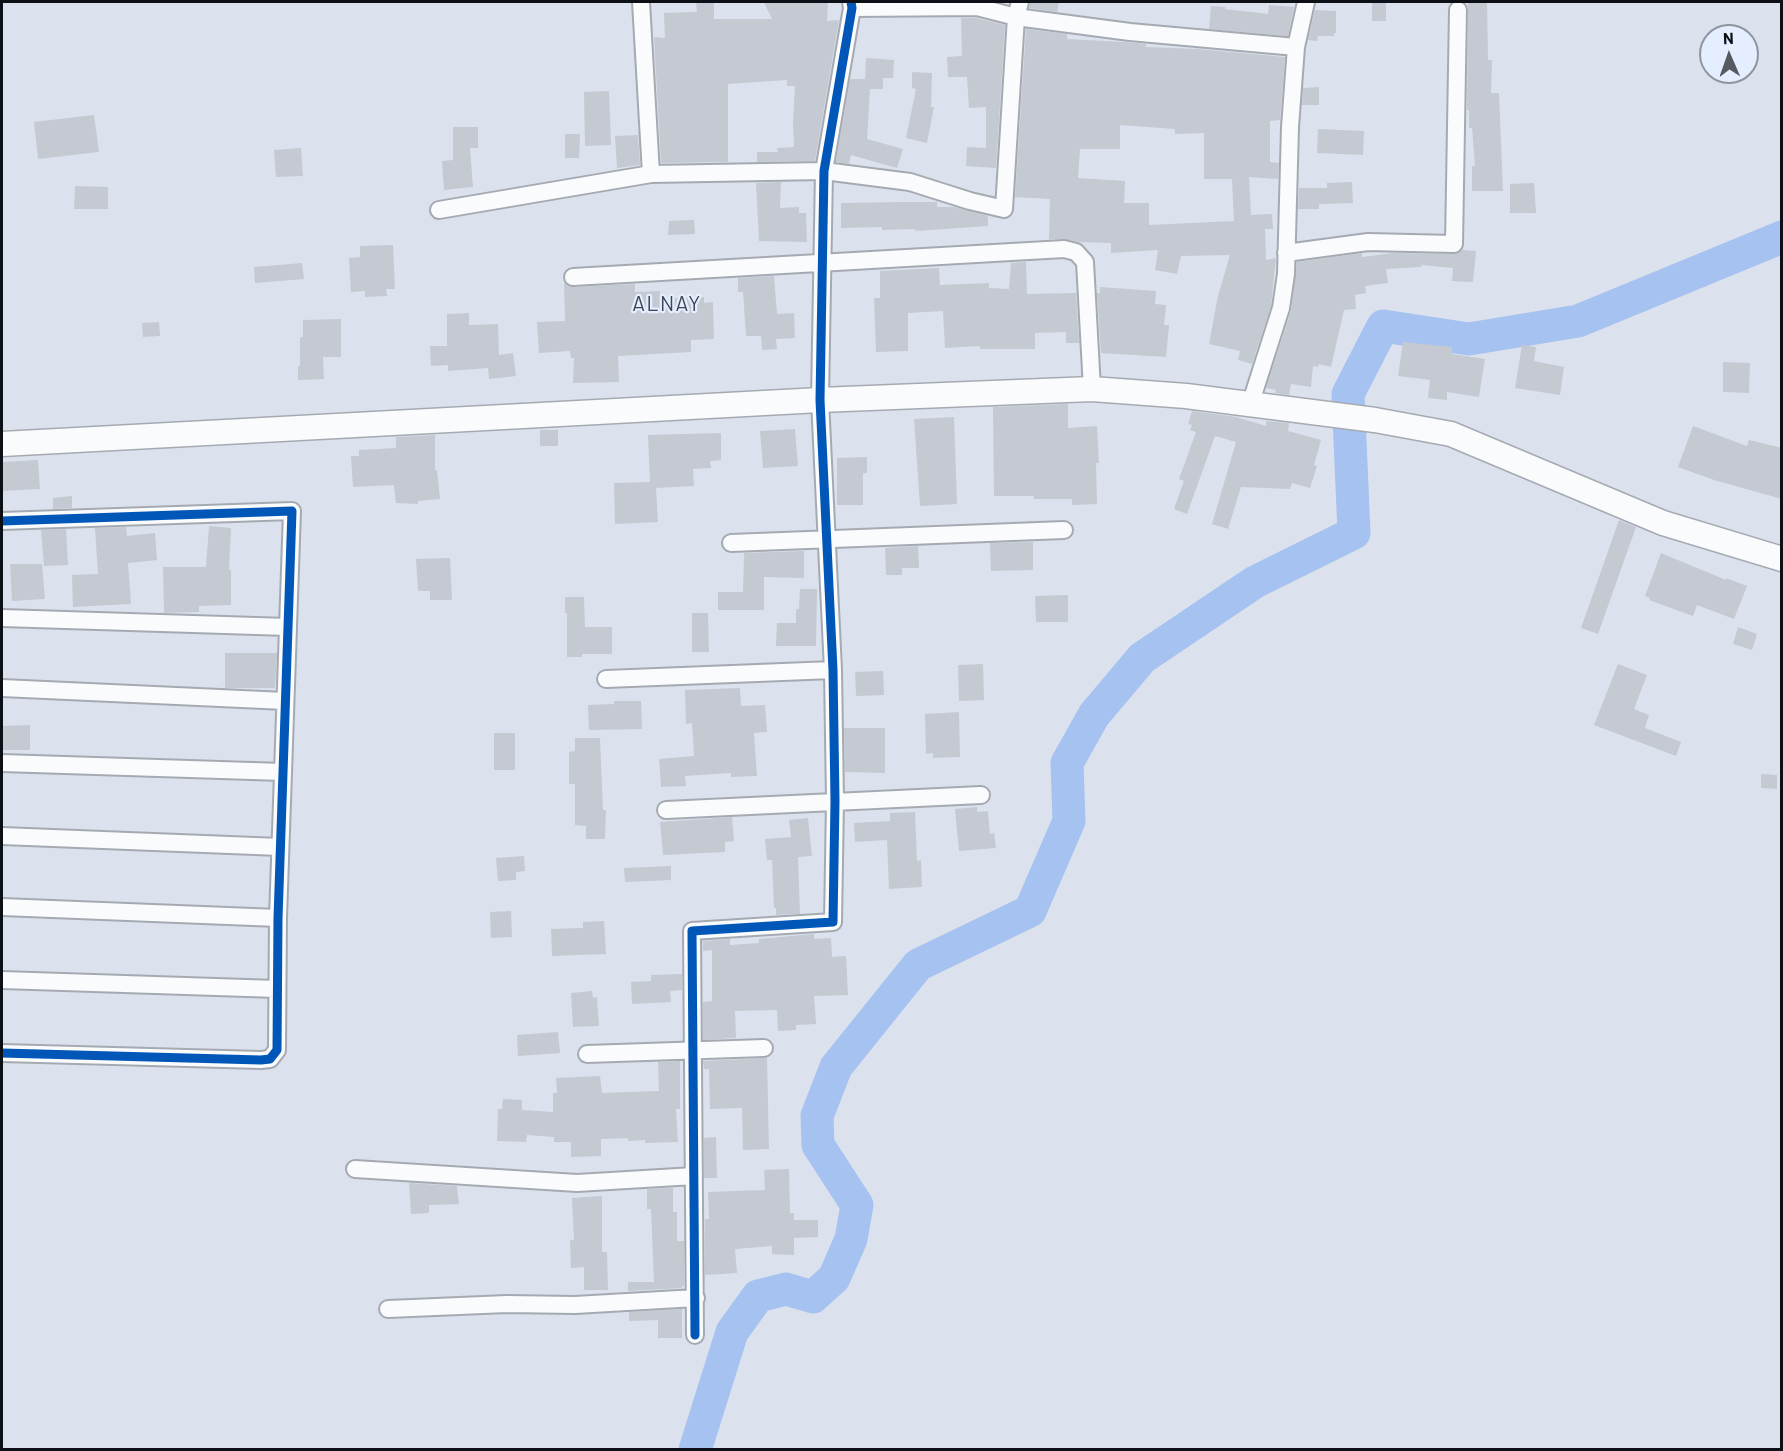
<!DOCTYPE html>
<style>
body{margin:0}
#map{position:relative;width:1783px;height:1451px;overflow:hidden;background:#dce2ed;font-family:Barlow,sans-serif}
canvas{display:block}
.frame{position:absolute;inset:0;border:3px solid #0c1016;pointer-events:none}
.north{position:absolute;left:1699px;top:24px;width:60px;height:60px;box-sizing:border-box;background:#e4eefe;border:2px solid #8e95a1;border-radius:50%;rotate:358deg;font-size:16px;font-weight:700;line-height:24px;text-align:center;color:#0c1016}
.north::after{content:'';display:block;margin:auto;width:21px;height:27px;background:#555a61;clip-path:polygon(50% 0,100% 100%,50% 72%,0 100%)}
</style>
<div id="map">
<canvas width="1783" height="1451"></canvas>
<div class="frame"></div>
<div class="north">N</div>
</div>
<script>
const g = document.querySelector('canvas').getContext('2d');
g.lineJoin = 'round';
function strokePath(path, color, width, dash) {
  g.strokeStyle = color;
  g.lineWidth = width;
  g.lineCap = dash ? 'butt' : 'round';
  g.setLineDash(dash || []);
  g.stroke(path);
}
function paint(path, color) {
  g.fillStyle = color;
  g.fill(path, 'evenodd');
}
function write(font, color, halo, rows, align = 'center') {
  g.font = font + ' Barlow,sans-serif';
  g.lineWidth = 4.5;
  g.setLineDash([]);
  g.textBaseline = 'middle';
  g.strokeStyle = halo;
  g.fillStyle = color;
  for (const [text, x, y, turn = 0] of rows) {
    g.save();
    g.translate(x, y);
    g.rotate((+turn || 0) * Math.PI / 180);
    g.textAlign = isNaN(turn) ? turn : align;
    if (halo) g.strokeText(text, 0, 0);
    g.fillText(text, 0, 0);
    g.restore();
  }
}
strokePath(new Path2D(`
 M 695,1450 L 732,1332 L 758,1296 L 786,1289 L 813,1297 L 834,1278 L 851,1239 L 857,1205 L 818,1145 L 817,1116 L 836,1067 L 918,965 L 1030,911 L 1069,821 L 1067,763 L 1094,715 L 1142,658 L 1255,582 L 1354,533 L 1348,394 L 1383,326 L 1469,339 L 1578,321 L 1782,237`), '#a6c2f0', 33);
paint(new Path2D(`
 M 696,2 L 714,2 L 714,19 L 772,19 L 764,2 L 828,2 L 827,21 L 839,20 L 815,161 L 757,162 L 757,152 L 778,152 L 777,148 L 794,147 L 793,121 L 795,86 L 787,86 L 787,80 L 728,84 L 728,162 L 661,163 L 654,37 L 665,38 L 664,13 L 697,12 Z
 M 1030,2 L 1059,2 L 1057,12 L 1029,8 Z
 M 1372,2 L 1386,2 L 1386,21 L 1372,21 Z
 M 1468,2 L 1487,2 L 1488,60 L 1492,60 L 1491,93 L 1499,93 L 1503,191 L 1472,191 L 1472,166 L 1475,166 L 1472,128 L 1469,128 L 1469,110 L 1467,110 Z
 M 1269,5 L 1294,7 L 1288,36 L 1209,29 L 1211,6 L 1225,7 L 1225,9 L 1268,14 Z
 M 1315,10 L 1336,11 L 1336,33 L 1334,33 L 1334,36 L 1318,36 L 1317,41 L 1308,40 Z
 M 961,18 L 976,18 L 1005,25 L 996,168 L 966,166 L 967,147 L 986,148 L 986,107 L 969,108 L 967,77 L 948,77 L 947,57 L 962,56 Z
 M 1026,29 L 1067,34 L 1067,39 L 1124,42 L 1146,44 L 1146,47 L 1198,49 L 1285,57 L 1280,120 L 1270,121 L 1270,162 L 1279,163 L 1278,179 L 1249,177 L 1251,215 L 1272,214 L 1273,229 L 1265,229 L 1266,260 L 1276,258 L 1271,306 L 1252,364 L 1238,360 L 1240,351 L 1209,344 L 1218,296 L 1230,255 L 1181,256 L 1177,274 L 1155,270 L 1158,250 L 1111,253 L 1111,243 L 1079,242 L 1064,239 L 1049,239 L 1050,199 L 1015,197 ZM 1120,125 L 1175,129 L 1175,134 L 1204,133 L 1204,179 L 1232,179 L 1234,221 L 1149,225 L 1149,203 L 1124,203 L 1125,181 L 1078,178 L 1080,149 L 1120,149 Z
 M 866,58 L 894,60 L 893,78 L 883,78 L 883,89 L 870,89 L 867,139 L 903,149 L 897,168 L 851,155 L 849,164 L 836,162 L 850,79 L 865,79 Z
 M 912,72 L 932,73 L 931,107 L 934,107 L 927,143 L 906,138 L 916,89 L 912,88 Z
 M 1319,87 L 1319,105 L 1302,105 L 1303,88 Z
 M 609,91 L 611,145 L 585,146 L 584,92 Z
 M 94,115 L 99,152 L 38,159 L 34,122 Z
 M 453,127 L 478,127 L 478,148 L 470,148 L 473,187 L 444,190 L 442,161 L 453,160 Z
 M 1318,129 L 1364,131 L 1363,155 L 1317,153 Z
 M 565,134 L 580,134 L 579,158 L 565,158 Z
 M 638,135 L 640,165 L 617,168 L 615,136 Z
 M 301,148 L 303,176 L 276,177 L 274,150 Z
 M 781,182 L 780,208 L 799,207 L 799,213 L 806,213 L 807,242 L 759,241 L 756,183 Z
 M 1352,182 L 1353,203 L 1319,204 L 1319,209 L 1298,209 L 1299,188 L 1327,188 L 1327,183 Z
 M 1534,183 L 1536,213 L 1510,213 L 1510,184 Z
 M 75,186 L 108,187 L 108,209 L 74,209 Z
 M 903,202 L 937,202 L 937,207 L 954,207 L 988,216 L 988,226 L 915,231 L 915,229 L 882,230 L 882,227 L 841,228 L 841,203 Z
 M 694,220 L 695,234 L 668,235 L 669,221 Z
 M 393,245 L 395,289 L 386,289 L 387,296 L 365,297 L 365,291 L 351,292 L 349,258 L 360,257 L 360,246 Z
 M 1462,250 L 1476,251 L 1473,282 L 1452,281 L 1453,268 L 1421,265 L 1422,267 L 1386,269 L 1388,283 L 1365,286 L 1366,293 L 1355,295 L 1356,309 L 1344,310 L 1331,367 L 1319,364 L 1318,367 L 1313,366 L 1311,387 L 1291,384 L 1289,395 L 1275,393 L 1276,390 L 1266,388 L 1291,311 L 1297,262 L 1362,253 L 1362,257 L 1393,253 L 1454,254 Z
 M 1026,262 L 1027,294 L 1076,293 L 1079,343 L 1066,343 L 1066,332 L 1035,333 L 1035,349 L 980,349 L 980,346 L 945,348 L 943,311 L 908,313 L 908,351 L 876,352 L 874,298 L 880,298 L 880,271 L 939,268 L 940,285 L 989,283 L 989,288 L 1009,289 L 1011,263 Z
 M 302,263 L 304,279 L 255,283 L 254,267 Z
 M 774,276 L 777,314 L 794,313 L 795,338 L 776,339 L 777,349 L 762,350 L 761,336 L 746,336 L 743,292 L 738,292 L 738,278 Z
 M 564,281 L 568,286 L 574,287 L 635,284 L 635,292 L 660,291 L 660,299 L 704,297 L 704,303 L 713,302 L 714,339 L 691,340 L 691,352 L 618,356 L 619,382 L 573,383 L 574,358 L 571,358 L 570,351 L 539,353 L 537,322 L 565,321 Z
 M 1100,287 L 1156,291 L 1155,304 L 1166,305 L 1164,325 L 1169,325 L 1166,357 L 1101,353 L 1097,293 L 1100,293 Z
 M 469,313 L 469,325 L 498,324 L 499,355 L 513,353 L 516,376 L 489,379 L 488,368 L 448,371 L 448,365 L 431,366 L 430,346 L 447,346 L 447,314 Z
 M 341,319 L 341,357 L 323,357 L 324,379 L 298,380 L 298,366 L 300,366 L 300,337 L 303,337 L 303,320 Z
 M 159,322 L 160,336 L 143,337 L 142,323 Z
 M 1403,342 L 1452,347 L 1452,354 L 1485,359 L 1479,397 L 1447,392 L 1447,400 L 1428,398 L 1430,380 L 1398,376 Z
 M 1522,345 L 1536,347 L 1534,361 L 1564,367 L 1560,395 L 1515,388 Z
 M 1723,362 L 1750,363 L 1749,393 L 1723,392 Z
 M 1068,404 L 1068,428 L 1097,426 L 1099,463 L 1096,463 L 1097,504 L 1072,505 L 1072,499 L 1034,499 L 1034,496 L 994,496 L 993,407 Z
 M 1192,411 L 1236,417 L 1266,426 L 1266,421 L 1289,423 L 1288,431 L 1321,440 L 1314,465 L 1317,466 L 1310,488 L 1292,483 L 1290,489 L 1241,487 L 1228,529 L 1212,524 L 1236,442 L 1215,436 L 1187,514 L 1174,509 L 1184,481 L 1179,479 L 1196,432 L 1190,430 L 1192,425 L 1188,424 Z
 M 954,417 L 957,504 L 920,506 L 914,419 Z
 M 1693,426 L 1747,446 L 1749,440 L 1782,448 L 1782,499 L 1714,480 L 1678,467 Z
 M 795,429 L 798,466 L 763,468 L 760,431 Z
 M 540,430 L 558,430 L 558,446 L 540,446 Z
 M 721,433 L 721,460 L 710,461 L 711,468 L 693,469 L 694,486 L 656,488 L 658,522 L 615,524 L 614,483 L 650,482 L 648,435 Z
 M 435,435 L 435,470 L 437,470 L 440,499 L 418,501 L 418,504 L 396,503 L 394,485 L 353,487 L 351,456 L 359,456 L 359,450 L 396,448 L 396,437 Z
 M 867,457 L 867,473 L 863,473 L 863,505 L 837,505 L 837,458 Z
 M 38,460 L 40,489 L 2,491 L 2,462 Z
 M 72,496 L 72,508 L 53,509 L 53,498 Z
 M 1619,520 L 1636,527 L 1598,634 L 1581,628 Z
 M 209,526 L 231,528 L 229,570 L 231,570 L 231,605 L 199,606 L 199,612 L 164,613 L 163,567 L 206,567 Z
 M 126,527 L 127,536 L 155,533 L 157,560 L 128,563 L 131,604 L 73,607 L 72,575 L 98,574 L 95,528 Z
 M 66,529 L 68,565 L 44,566 L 41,530 Z
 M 1033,542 L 1033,570 L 991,571 L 990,543 Z
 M 918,546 L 919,568 L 902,568 L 902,575 L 886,575 L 885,548 Z
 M 804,551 L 804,578 L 764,577 L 764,610 L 718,610 L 718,592 L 743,592 L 744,553 Z
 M 1661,553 L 1726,580 L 1726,578 L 1747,586 L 1734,619 L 1697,605 L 1693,616 L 1649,600 L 1650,598 L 1645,596 Z
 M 450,558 L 452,600 L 430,600 L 430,591 L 418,591 L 416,559 Z
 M 10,564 L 42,564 L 45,599 L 12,601 Z
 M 800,589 L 817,589 L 816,646 L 776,646 L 777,623 L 796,623 L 796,609 L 799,609 Z
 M 1068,595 L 1068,622 L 1036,622 L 1035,596 Z
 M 565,597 L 584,597 L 585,627 L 612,627 L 612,654 L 582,654 L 582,657 L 567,657 L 567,613 L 565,613 Z
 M 692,613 L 708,613 L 709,652 L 692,652 Z
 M 1738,627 L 1757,634 L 1752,650 L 1733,644 Z
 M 225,653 L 277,653 L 275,688 L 225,688 Z
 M 983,664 L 984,700 L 959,701 L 958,665 Z
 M 1618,664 L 1647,675 L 1634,709 L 1649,715 L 1645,728 L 1681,742 L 1676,756 L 1594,725 Z
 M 883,671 L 884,695 L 856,696 L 855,672 Z
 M 740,688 L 741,706 L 765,705 L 767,732 L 754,733 L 757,776 L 731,777 L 731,773 L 685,776 L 686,786 L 661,787 L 659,759 L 694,756 L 692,723 L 686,724 L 685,690 Z
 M 614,701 L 641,701 L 642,729 L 589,730 L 588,705 L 614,704 Z
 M 959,712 L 960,757 L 933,758 L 933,753 L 926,754 L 925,714 Z
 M 30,725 L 30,750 L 2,750 L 2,726 Z
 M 844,728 L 885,728 L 885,773 L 845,772 Z
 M 494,733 L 515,733 L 515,770 L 494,770 Z
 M 575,738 L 600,738 L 603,810 L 606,810 L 605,839 L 586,839 L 586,826 L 575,825 L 575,784 L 569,784 L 569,752 L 575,751 Z
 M 1761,774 L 1777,775 L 1777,789 L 1761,788 Z
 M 977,807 L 977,812 L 988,811 L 990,834 L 994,833 L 996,848 L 959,851 L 955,809 Z
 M 915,812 L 917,861 L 921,860 L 922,887 L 889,889 L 887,840 L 855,842 L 854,823 L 890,821 L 890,813 Z
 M 732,817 L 734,841 L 725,842 L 725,852 L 663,855 L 660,822 Z
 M 808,818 L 812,856 L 798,857 L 800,914 L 776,915 L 776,908 L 774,908 L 772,860 L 767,860 L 765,839 L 791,837 L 789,820 Z
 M 524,856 L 525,871 L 516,872 L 516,880 L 498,881 L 496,858 Z
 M 671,866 L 671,880 L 625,882 L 624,868 Z
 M 511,911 L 512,937 L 491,938 L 490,912 Z
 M 604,921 L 606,954 L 552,956 L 551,929 L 583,928 L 583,922 Z
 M 814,934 L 814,939 L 831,938 L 832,957 L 846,956 L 848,995 L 814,996 L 816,1024 L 796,1025 L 796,1030 L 778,1031 L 777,1010 L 735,1011 L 736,1038 L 703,1040 L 703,1002 L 712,1001 L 712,950 L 703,951 L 703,941 L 730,939 L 730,945 L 759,943 L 759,939 Z
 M 682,974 L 682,990 L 670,991 L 671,1002 L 632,1004 L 631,982 L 651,981 L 651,975 Z
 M 592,991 L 593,998 L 597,997 L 599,1026 L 573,1027 L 571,993 Z
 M 558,1032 L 560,1053 L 518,1056 L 517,1035 Z
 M 767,1058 L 769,1149 L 743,1150 L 742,1108 L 710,1109 L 709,1069 L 704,1069 L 703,1061 Z
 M 680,1061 L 680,1109 L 676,1109 L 678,1142 L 645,1143 L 645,1140 L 628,1141 L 628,1138 L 601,1139 L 601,1156 L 571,1157 L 571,1142 L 554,1142 L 554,1137 L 527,1135 L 526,1142 L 497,1141 L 498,1109 L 502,1109 L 503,1099 L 522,1100 L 522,1110 L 553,1112 L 553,1093 L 557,1093 L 556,1078 L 600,1076 L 602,1093 L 659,1091 L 658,1062 Z
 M 716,1137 L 717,1178 L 704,1178 L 704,1138 Z
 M 789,1169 L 790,1213 L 794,1213 L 794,1220 L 818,1220 L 818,1237 L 794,1238 L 794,1255 L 772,1254 L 772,1246 L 735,1249 L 737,1273 L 705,1275 L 705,1219 L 709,1219 L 708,1192 L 765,1190 L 764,1170 Z
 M 409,1183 L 457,1186 L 459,1204 L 429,1205 L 429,1213 L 411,1214 Z
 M 673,1188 L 673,1212 L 677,1212 L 677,1241 L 684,1241 L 684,1286 L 682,1286 L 682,1288 L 628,1291 L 628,1282 L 654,1282 L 651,1209 L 647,1209 L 647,1189 Z
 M 602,1196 L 602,1252 L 607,1252 L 608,1290 L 584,1290 L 584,1267 L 571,1268 L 570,1240 L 574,1240 L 572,1198 Z
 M 682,1309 L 682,1338 L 658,1338 L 658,1320 L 629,1321 L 629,1312 Z`), '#c4c9d2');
const minor = new Path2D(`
 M 641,2 L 651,174
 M 852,8 L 977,7 L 1016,17 L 1130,32 L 1296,47 L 1306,2
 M 439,210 L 651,174 L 824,171 L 910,182 L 970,201 L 1004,209 L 1016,17 L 1020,2
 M 1286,253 L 1368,242 L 1454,244 L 1458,10
 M 573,277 L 1064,249 L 1076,252 L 1085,262 L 1092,389
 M 1250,405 L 1281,308 L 1286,274 L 1290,127 L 1296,47
 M 2,521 L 292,511 L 278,918 L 277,1050 L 270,1059 L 261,1060 L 2,1053
 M 731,543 L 1064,530
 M 2,618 L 288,627
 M 606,679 L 833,670
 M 2,688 L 285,701
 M 2,763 L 283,772
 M 666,810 L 981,795
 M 2,836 L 280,847
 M 2,907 L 278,918
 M 2,980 L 277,989
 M 587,1054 L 764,1048
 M 355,1169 L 577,1183 L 694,1176
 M 388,1309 L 507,1304 L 575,1305 L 696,1298
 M 695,1335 L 692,931 L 833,922 L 835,801 L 833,670 L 820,400 L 824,171 L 852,8 L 851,2`);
const secondary = new Path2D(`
 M 2,444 L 820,400 L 1092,389 L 1186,396 L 1375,420 L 1451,434 L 1663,523 L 1782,559`);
strokePath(minor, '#a5aab2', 20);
strokePath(secondary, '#a5aab2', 27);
strokePath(minor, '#fafbfc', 16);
strokePath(secondary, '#fafbfc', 24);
strokePath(new Path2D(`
 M 2,521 L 292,511 L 278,918 L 277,1050 L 270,1059 L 261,1060 L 2,1053
 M 695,1335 L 692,931 L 833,922 L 835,801 L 833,670 L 820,400 L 824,171 L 852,8 L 851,2`), '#0057b8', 9);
g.letterSpacing = '1.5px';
write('21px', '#3c4656', '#e4eefe', [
 ["ALNAY",667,304]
]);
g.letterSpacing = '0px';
</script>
